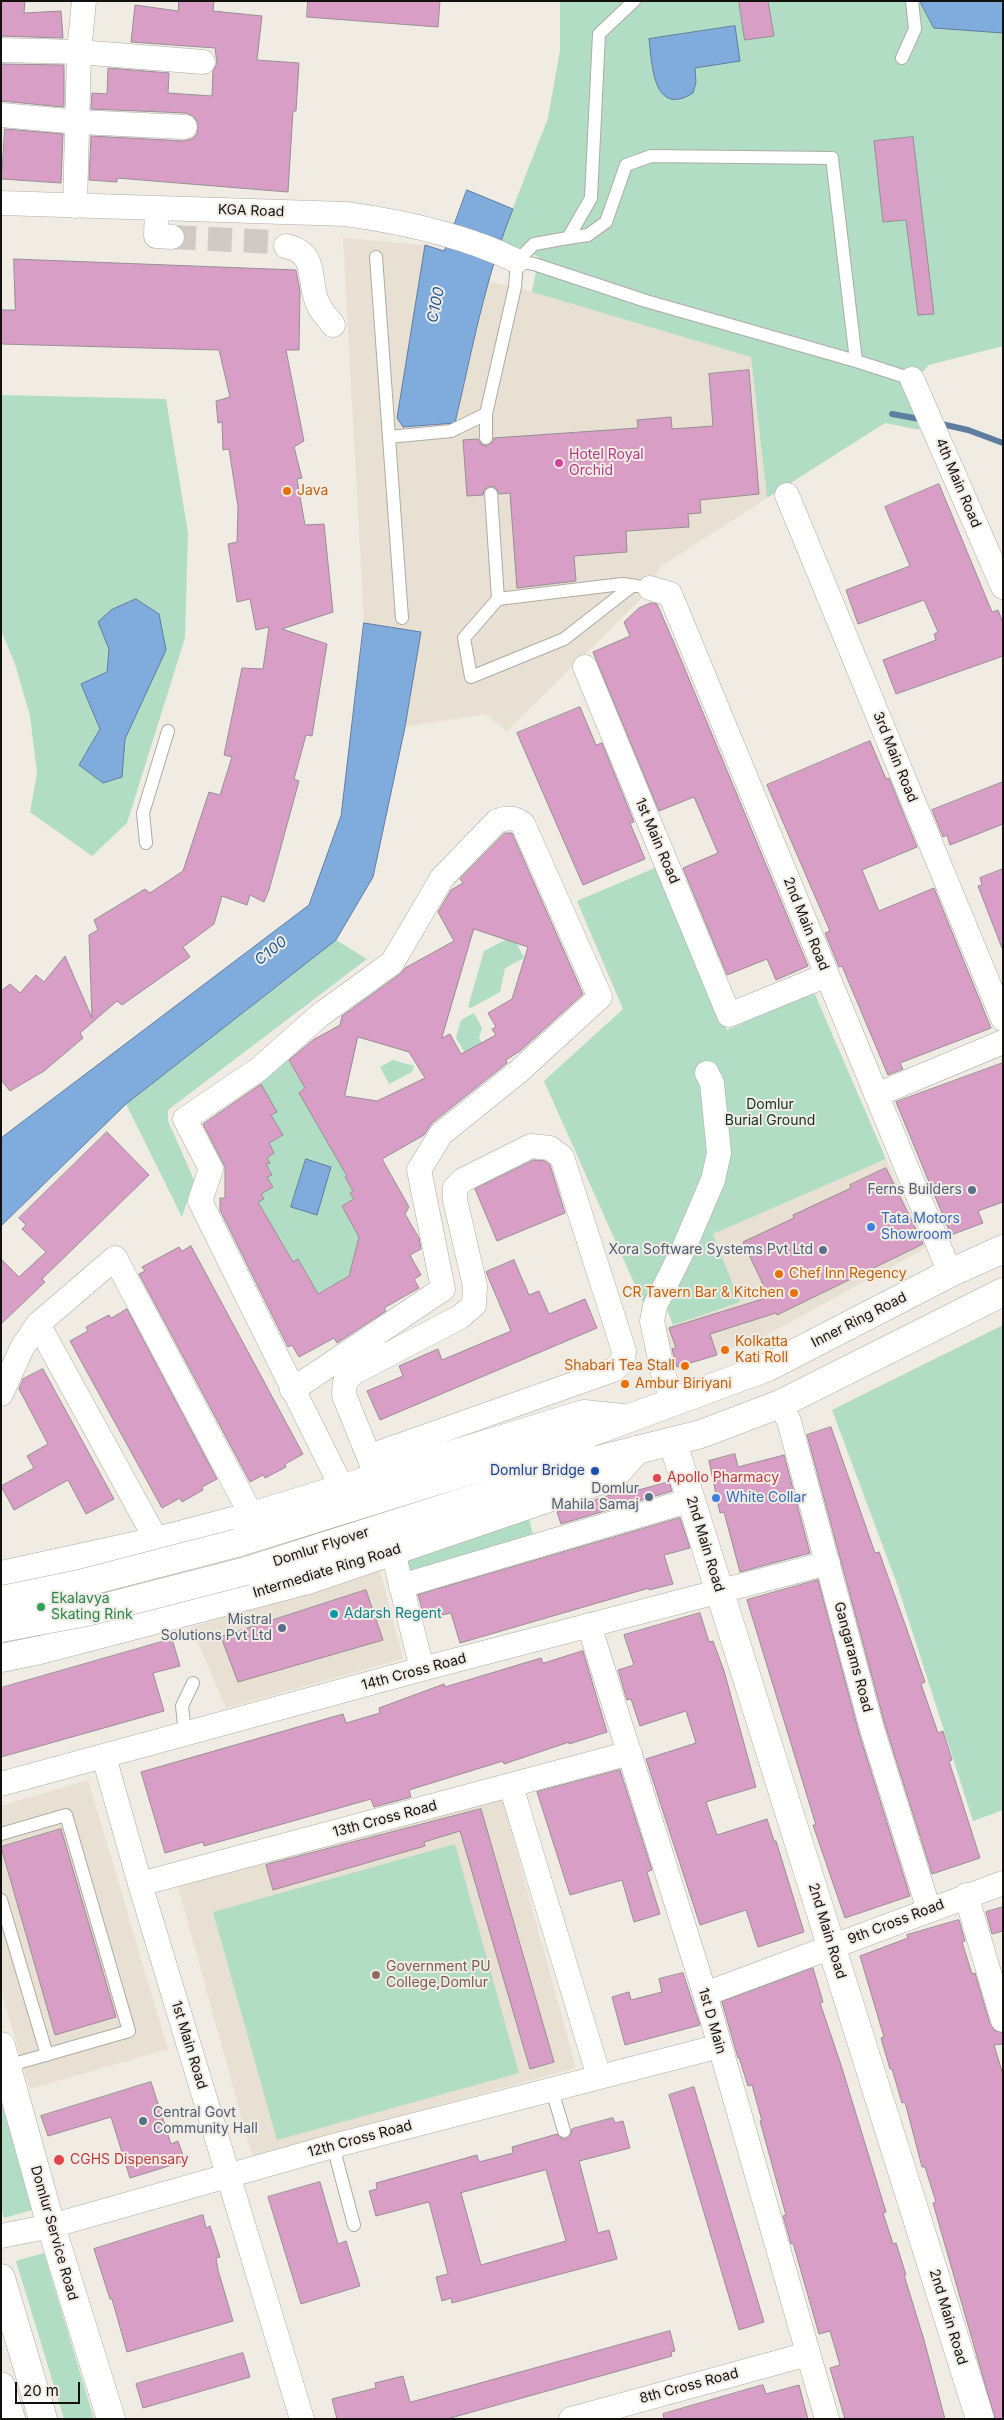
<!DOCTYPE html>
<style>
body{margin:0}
#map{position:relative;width:1004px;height:2420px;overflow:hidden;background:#f0ece4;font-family:Inter,sans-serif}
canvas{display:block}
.frame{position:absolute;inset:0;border:2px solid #12110f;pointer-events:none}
.scale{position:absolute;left:15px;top:2382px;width:65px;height:22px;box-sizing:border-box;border:2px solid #12110f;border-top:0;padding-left:6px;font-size:15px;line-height:18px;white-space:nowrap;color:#12110f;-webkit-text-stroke:4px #f0ece4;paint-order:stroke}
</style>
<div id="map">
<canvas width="1004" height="2420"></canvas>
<div class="frame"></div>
<div class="scale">20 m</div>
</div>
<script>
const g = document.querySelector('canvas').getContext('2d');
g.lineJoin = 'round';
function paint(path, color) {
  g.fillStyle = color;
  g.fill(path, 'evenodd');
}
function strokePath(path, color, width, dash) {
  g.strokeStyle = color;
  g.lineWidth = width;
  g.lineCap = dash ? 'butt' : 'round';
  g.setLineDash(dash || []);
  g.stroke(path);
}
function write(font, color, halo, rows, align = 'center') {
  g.font = font + ' Inter,sans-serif';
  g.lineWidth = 4;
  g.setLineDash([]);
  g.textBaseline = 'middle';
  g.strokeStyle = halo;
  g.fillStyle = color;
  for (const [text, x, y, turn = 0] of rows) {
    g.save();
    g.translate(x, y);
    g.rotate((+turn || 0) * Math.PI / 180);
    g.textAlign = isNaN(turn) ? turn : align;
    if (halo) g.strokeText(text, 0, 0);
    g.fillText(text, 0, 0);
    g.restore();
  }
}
paint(new Path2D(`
 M 343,238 L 425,245 L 397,418 L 404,427 L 455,422 L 487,281 L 515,287 L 751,357 L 767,498 L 660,567 L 650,588 L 640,600 L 507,731 L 485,714 L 405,727 L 421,632 L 364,623 Z
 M 886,1159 L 926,1248 L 761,1338 L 675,1369 L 665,1327 L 740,1302 L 713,1234 Z
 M 380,1570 L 403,1659 L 226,1708 L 191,1627 Z
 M 88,1780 L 168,2049 L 30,2089 L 1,1990 L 1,1806 Z
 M 501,1794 L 576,2068 L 252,2156 L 177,1883 Z`), '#e8e0d2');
paint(new Path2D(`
 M 560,1 L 1003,1 L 1003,346 L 929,365 L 905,391 L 920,430 L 885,423 L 767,498 L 751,357 L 532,292 L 539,257 L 500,241 L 548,118 L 560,50 Z
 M 1,395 L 166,399 L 188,533 L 185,638 L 127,823 L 92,856 L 30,812 L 37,773 L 30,716 L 15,664 L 1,630 Z
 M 657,867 L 727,1030 L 814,992 L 886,1159 L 713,1234 L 740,1302 L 673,1325 L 659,1289 L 643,1303 L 544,1081 L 623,1009 L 577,901 Z
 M 513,936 L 524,958 L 505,968 L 500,992 L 471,1008 L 468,1007 L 484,951 Z
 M 336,940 L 367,959 L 168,1110 L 168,1121 L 194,1180 L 182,1217 L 126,1104 Z
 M 474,1013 L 482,1028 L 479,1038 L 483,1044 L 465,1053 L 456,1038 L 461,1020 Z
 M 284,1052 L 305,1088 L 300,1092 L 353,1172 L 345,1177 L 353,1191 L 350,1193 L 354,1199 L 342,1206 L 360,1233 L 351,1269 L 357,1271 L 341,1280 L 345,1287 L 336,1292 L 332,1285 L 315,1295 L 298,1259 L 293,1262 L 258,1202 L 261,1194 L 273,1187 L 267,1177 L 272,1174 L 266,1164 L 269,1162 L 267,1158 L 274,1153 L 266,1138 L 270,1135 L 274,1141 L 283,1135 L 271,1115 L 261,1084 Z
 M 393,1060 L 414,1066 L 412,1072 L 389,1084 L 380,1067 Z
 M 1003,1325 L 1003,1810 L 973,1821 L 897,1584 L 832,1410 Z
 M 529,1518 L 534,1539 L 407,1578 L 403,1559 Z
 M 455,1844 L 519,2073 L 277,2140 L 213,1912 Z
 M 1,2097 L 33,2204 L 32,2210 L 4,2218 L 1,2208 Z
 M 44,2253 L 94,2419 L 64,2419 L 16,2261 Z`), '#b1ddc4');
const water = new Path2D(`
 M 920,1 L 1003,1 L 1003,33 L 934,28 Z
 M 735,26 L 740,61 L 695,68 L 696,82 L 693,93 C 653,118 652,64 649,39 Z
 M 467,190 L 513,209 C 485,278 472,351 455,423 L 403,427 L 397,418 L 425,245 L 444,251 Z
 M 136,599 L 159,614 L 166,650 L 125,739 L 122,777 L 103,783 L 79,765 L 100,729 L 81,684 L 107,672 L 109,649 L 98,622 L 111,610 Z
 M 364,623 L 421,632 L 405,727 L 373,877 L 336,940 L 126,1104 L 1,1226 L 1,1138 L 309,905 L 341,816 Z
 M 306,1159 L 331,1167 L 317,1215 L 291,1207 Z`);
paint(water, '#80abdd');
strokePath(water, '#5f7d9f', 1);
strokePath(new Path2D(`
 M 892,414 L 925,420
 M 937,423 L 968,430 L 1003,443`), '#5f7d9f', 6);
const building = new Path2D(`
 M 1,1 L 25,1 L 24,13 L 61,11 L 63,38 L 1,36 Z
 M 179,1 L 214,1 L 213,11 L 262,16 L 257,60 L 299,63 L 296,111 L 293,111 L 288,192 L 117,178 L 117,182 L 89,180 L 91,136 L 184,141 L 192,139 L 197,134 L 197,121 L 193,116 L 186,113 L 91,109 L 92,93 L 107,94 L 108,68 L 169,73 L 168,93 L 212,96 L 213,71 L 217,63 L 215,48 L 131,42 L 135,5 L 178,11 Z
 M 308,1 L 440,1 L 438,27 L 307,17 Z
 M 739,1 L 768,1 L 774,36 L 745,40 Z
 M 1,64 L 64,65 L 64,107 L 1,101 Z
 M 5,129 L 63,134 L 61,183 L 2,179 Z
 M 913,137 L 934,314 L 918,315 L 906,220 L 883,222 L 874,141 Z
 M 14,259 L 296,270 L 300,291 L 299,350 L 286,350 L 304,441 L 294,447 L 302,478 L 297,479 L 305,525 L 324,524 L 333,612 L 282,629 L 327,644 L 312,736 L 306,735 L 294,779 L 299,781 L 269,890 L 264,902 L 250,895 L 247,905 L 222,896 L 214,924 L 183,947 L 190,957 L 122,1005 L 117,1001 L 80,1033 L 83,1038 L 44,1071 L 10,1091 L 1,1080 L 1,991 L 10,984 L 20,993 L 36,975 L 44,982 L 65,956 L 92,1018 L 89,935 L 98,930 L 94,920 L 145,889 L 150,893 L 183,871 L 209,792 L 220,795 L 232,757 L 224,755 L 242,668 L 263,669 L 269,627 L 256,630 L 250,599 L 237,602 L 228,544 L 237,542 L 238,507 L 229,449 L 223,450 L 222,422 L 218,423 L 216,401 L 230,397 L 219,350 L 1,344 L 1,310 L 15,310 Z
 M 749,370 L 759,494 L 700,500 L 701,513 L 688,514 L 689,527 L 626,531 L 627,552 L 574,556 L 576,581 L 517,588 L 510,493 L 499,494 L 495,487 L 490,486 L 484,490 L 483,495 L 467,496 L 463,440 L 478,439 L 482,445 L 486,446 L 493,442 L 494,438 L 638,428 L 637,420 L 671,417 L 672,429 L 713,426 L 709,374 Z
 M 939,484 L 992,612 L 998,610 L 1003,623 L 1003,656 L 896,694 L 883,660 L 936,640 L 934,634 L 938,632 L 924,600 L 858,624 L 846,590 L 910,566 L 885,507 Z
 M 651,603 L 657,604 L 674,643 L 808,966 L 776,980 L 767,959 L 727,975 L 683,868 L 718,853 L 694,797 L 659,811 L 593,652 L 630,636 L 624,622 L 639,608 Z
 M 580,707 L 596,745 L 602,743 L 634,822 L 630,823 L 645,859 L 583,885 L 517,733 Z
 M 870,741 L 886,779 L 889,778 L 917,847 L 862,870 L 879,911 L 934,888 L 991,1028 L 900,1063 L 903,1069 L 888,1075 L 842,966 L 839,967 L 825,933 L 830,931 L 767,785 Z
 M 1003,782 L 1003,824 L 950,845 L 947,835 L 943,837 L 932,810 Z
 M 505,833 L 512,833 L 583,994 L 520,1051 L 506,1060 L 507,1063 L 432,1123 L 424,1135 L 382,1159 L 409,1207 L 405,1214 L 419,1238 L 421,1249 L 410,1255 L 421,1275 L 414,1279 L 419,1288 L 384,1308 L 386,1311 L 337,1343 L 334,1338 L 299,1357 L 292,1345 L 288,1347 L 220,1210 L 220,1198 L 225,1198 L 225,1167 L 203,1124 L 261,1084 L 277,1112 L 271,1115 L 283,1135 L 269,1143 L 274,1153 L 267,1158 L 270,1163 L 266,1164 L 272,1175 L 267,1177 L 273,1187 L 261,1194 L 264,1199 L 258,1202 L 293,1262 L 298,1259 L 318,1294 L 349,1276 L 359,1237 L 342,1206 L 354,1199 L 350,1193 L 353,1191 L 345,1177 L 347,1176 L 299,1093 L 305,1088 L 289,1060 L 313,1040 L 340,1025 L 342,1016 L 400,974 L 405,968 L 454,941 L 438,912 L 451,890 L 463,883 L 460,879 ZM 474,929 L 528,947 L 512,999 L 488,1013 L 496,1027 L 492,1029 L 496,1035 L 461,1054 L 450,1034 L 442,1038 ZM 358,1037 L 409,1052 L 425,1078 L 377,1101 L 345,1096 Z
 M 1003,869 L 1003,948 L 1002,948 L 978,886 L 982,885 L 980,878 Z
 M 1003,1063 L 1003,1202 L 978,1211 L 983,1223 L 951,1235 L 896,1102 Z
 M 107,1132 L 149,1175 L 42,1279 L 45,1282 L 1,1324 L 1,1259 L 19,1277 L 46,1252 L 22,1229 L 26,1225 L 19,1218 Z
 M 534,1160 L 545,1161 L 550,1165 L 565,1213 L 497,1241 L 475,1189 Z
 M 886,1168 L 923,1244 L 777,1315 L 776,1313 L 710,1334 L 717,1355 L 677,1367 L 672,1349 L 676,1348 L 669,1328 L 769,1297 L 743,1242 L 794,1218 L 793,1215 L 851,1188 L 850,1185 Z
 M 191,1246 L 303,1454 L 285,1464 L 286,1467 L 265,1478 L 263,1475 L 250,1482 L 139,1274 L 145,1271 L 142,1267 L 179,1247 L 182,1251 Z
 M 514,1260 L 529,1295 L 539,1291 L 549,1314 L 585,1299 L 597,1328 L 380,1420 L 367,1391 L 403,1376 L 399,1366 L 438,1349 L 442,1360 L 511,1331 L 486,1272 Z
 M 127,1309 L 217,1479 L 202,1487 L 203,1490 L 182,1502 L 180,1498 L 162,1508 L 70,1341 L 88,1331 L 86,1327 L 109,1315 L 111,1318 Z
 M 43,1369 L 114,1499 L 86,1514 L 68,1480 L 14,1510 L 1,1486 L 34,1468 L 27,1456 L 48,1444 L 19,1389 L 23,1379 Z
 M 831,1427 L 875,1553 L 879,1552 L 906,1627 L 925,1682 L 921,1684 L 938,1733 L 943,1731 L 952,1760 L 949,1761 L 980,1858 L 932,1874 L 885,1725 L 807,1435 Z
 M 735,1454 L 738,1467 L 784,1455 L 810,1553 L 740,1572 L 724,1512 L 720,1513 L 709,1461 Z
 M 669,1482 L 672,1491 L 561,1524 L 557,1512 L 629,1489 L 630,1492 Z
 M 680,1518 L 690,1548 L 664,1555 L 673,1584 L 649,1590 L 649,1588 L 460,1643 L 451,1613 L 425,1619 L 418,1595 Z
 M 818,1580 L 859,1733 L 910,1896 L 845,1918 L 813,1825 L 816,1825 L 747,1600 Z
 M 366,1590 L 383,1640 L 238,1682 L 221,1637 Z
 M 700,1613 L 709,1642 L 713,1641 L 724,1671 L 756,1787 L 706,1802 L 717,1835 L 767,1819 L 774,1841 L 776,1841 L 804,1932 L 758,1947 L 746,1910 L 700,1925 L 646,1759 L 696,1743 L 686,1711 L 640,1726 L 631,1699 L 627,1700 L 618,1670 L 634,1665 L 624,1635 Z
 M 172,1639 L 180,1666 L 153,1673 L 164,1711 L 1,1757 L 1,1688 Z
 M 583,1651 L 607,1732 L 569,1744 L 569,1742 L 504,1764 L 503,1761 L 409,1790 L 411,1797 L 374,1807 L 371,1799 L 204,1846 L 203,1842 L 165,1853 L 141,1772 L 343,1714 L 346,1723 L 380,1713 L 379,1708 L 444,1684 L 445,1687 L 541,1658 L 543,1663 Z
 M 620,1770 L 652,1870 L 647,1872 L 660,1914 L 634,1922 L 622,1880 L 570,1895 L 537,1792 Z
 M 481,1809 L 554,2062 L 530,2069 L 460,1831 L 424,1842 L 425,1846 L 273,1890 L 266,1865 Z
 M 61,1829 L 116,2017 L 55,2035 L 1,1847 Z
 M 1003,1907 L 1003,1931 L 992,1934 L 986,1912 Z
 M 959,1920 L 965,1941 L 962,1942 L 972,1974 L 975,1973 L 990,2024 L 994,2030 L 1003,2033 L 1003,2044 L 994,2045 L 1003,2075 L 1003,2419 L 995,2419 L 933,2203 L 936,2202 L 925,2167 L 922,2167 L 905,2102 L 902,2103 L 892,2069 L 890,2069 L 881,2038 L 884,2037 L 860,1956 L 908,1938 L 907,1935 Z
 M 813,1968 L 823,2002 L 820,2003 L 841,2065 L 886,2212 L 883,2213 L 893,2244 L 896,2243 L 906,2275 L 904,2275 L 924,2340 L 945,2419 L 845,2419 L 830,2368 L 840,2365 L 830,2331 L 819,2334 L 793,2243 L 791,2244 L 783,2216 L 786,2215 L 760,2121 L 762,2121 L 752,2085 L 748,2086 L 739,2057 L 738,2058 L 722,2002 Z
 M 683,1973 L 700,2025 L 625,2045 L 612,1997 L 629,1992 L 631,2000 L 662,1992 L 659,1979 Z
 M 151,2082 L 171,2144 L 178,2141 L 185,2161 L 130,2178 L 111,2117 L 48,2136 L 41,2116 Z
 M 694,2087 L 764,2322 L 739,2330 L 669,2095 Z
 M 613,2118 L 615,2123 L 623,2121 L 630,2148 L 579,2161 L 598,2233 L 609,2230 L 617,2259 L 452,2303 L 451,2298 L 442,2301 L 436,2277 L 448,2274 L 429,2202 L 376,2216 L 369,2191 L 377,2189 L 376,2183 L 477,2155 L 479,2162 L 513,2153 L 512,2147 L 557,2134 L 562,2139 L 566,2139 L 570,2136 L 572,2129 ZM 546,2170 L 566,2241 L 481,2265 L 461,2193 Z
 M 320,2182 L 338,2244 L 346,2241 L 360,2286 L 301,2304 L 268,2197 Z
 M 203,2215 L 206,2228 L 210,2226 L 220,2257 L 216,2258 L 218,2270 L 233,2321 L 127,2352 L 112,2299 L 110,2299 L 94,2249 Z
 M 670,2331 L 675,2351 L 671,2352 L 672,2356 L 447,2419 L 337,2419 L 332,2399 L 376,2388 L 375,2383 L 403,2376 L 410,2402 Z
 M 243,2353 L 250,2377 L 143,2408 L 136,2384 Z
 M 763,2385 L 766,2394 L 799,2385 L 808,2419 L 664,2419 L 663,2414 Z`);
paint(building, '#d99ec5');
strokePath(building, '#968f93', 1);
strokePath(new Path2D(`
 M 172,237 L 275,242`), '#cfcbc4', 24, [24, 12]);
const service = new Path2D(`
 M 902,58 L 915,29 L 912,1
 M 568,238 L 588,235 L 606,222 L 626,165 L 651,156 L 832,158 L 856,361
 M 376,257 L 402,618
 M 517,261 L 534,264 L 646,301 L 856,361 L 912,379
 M 389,437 L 451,431 L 486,414
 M 486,438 L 486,414 L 515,287 L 517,261 L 534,244 L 568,238 L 591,198 L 599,34 L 634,1
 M 491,494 L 498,599 L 622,584 L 637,586
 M 498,599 L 464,638 L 471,677 L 564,639 L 632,586
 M 146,843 L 143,813 L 168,731
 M 185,1733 L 182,1706 L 193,1683
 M 1,1834 L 66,1815 L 129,2031 L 7,2066
 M 1,1900 L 47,2055
 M 552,2090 L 564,2131
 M 333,2146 L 354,2225`);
const minor = new Path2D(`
 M 1,50 L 79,52 L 203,62
 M 1,115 L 79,122 L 185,127
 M 1,203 L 346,214 C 404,222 464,235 517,261
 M 75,206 L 79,52 L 84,1
 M 157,208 L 156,236 L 172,237
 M 286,246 C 321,254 306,283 319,306 C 322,313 329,319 333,325
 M 912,379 L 1003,587
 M 787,495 L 1003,1019
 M 650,588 L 670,594 L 950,1273
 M 585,667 L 729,1015 L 827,975
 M 876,1095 L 1003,1042
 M 38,1324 L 157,1541
 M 292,1390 L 443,1289 L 419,1170 L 441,1134 L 518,1072 L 600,997 L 523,824 C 515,817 507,817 497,821 L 442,878 L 392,963 L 320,1015 L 259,1069 L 185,1119 L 211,1169 L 200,1201 L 342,1488
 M 1,1394 L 22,1348 L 38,1324 L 115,1258 L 252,1516
 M 673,1402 L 663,1373 L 652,1321 L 655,1306 L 683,1250 L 713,1180 L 719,1153 L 712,1083 L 707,1073
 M 780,1404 L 789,1421 L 872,1729 L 929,1910
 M 370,1456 L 613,1370 L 622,1363 L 624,1351 L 562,1157 L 550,1148 L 531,1146 L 463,1180 L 455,1188 L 455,1200 L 475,1286 L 474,1305 L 460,1317 L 353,1373 L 345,1382 L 344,1395 L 377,1477
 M 393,1552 L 422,1669
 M 401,1586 L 691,1500
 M 589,1625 L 705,1994 L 827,2419
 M 104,1757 L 140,1884 L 302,2419
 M 1,1784 L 422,1669 L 828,1563
 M 511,1786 L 599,2077
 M 140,1884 L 630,1753
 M 966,1895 L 1003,2020
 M 705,1994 L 1003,1883
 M 1,2236 L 51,2226 L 333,2146 L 720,2046
 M 571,2419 L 808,2354`);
const tertiary = new Path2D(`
 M 673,1443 L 980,2419
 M 1,1658 L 40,1650 L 308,1580 L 613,1476 L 637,1450
 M 1,2046 L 51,2226 L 111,2419`);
const primary = new Path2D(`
 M 237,1543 L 581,1436 L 768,1367 L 950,1273 L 1003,1249
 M 246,1571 L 589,1462 L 701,1434 L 780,1404 L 1003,1292
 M 1,1575 L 157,1541 L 252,1516 L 584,1414 L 622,1418
 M 1,2278 L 43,2419
 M 1,2386 L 11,2419`);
strokePath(service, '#aeaba3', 14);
strokePath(minor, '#aeaba3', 25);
strokePath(tertiary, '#aeaba3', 29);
strokePath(primary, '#aeaba3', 29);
strokePath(service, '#fff', 12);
strokePath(minor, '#fff', 24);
strokePath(tertiary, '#fff', 28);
strokePath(primary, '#fff', 28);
const primaryBridge = new Path2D(`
 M 1,1600 L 79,1584 L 237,1543
 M 1,1628 L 87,1612 L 246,1571`);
strokePath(primaryBridge, '#aeaba3', 29, []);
strokePath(primaryBridge, '#fff', 28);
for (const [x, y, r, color] of [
 [559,463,5,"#d1479c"],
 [287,491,5,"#e8710a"],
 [972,1190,5,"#5c6f8a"],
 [871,1227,5,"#3f7fe0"],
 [823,1250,5,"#5c6f8a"],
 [779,1274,5,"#e8710a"],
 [794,1293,5,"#e8710a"],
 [725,1350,5,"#e8710a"],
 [685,1366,5,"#e8710a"],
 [625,1384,5,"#e8710a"],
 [595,1471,5,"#1a4fb4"],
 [657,1478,5,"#e0444e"],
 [649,1497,5,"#5c6f8a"],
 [716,1498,5,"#3f7fe0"],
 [41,1607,5,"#2e9e5b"],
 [334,1614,5,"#0f9aa8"],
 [282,1628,5,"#5c6f8a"],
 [376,1975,5,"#8d6e63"],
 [143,2121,5,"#5c6f8a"],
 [59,2160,6,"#e0444e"]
]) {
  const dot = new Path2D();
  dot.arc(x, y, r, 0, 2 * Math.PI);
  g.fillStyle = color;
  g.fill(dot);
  strokePath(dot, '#f0ece4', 2);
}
write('14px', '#12110f', '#f0ece4', [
 ["KGA Road",251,211,2],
 ["4th Main Road",958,483,67],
 ["3rd Main Road",895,757,68],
 ["1st Main Road",657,841,67],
 ["2nd Main Road",806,924,68],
 ["Inner Ring Road",859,1320,-27],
 ["2nd Main Road",705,1544,73],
 ["Domlur Flyover",321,1547,-18],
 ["Intermediate Ring Road",327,1571,-17],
 ["Gangarams Road",853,1657,75],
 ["14th Cross Road",414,1672,-15],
 ["13th Cross Road",385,1819,-15],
 ["9th Cross Road",896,1922,-21],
 ["2nd Main Road",827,1931,73],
 ["1st D Main",712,2021,74],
 ["1st Main Road",189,2045,73],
 ["12th Cross Road",360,2139,-15],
 ["Domlur Service Road",54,2233,74],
 ["2nd Main Road",948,2317,73],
 ["8th Cross Road",689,2386,-15]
]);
write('14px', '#b23c85', '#f0ece4', [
 ["Hotel Royal",569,455],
 ["Orchid",569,471]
], 'left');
write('14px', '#c56008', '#f0ece4', [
 ["Java",297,491],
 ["Chef Inn Regency",789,1274],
 ["CR Tavern Bar & Kitchen",784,1293,"right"],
 ["Kolkatta",735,1342],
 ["Kati Roll",735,1358],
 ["Shabari Tea Stall",675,1366,"right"],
 ["Ambur Biriyani",635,1384]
], 'left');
write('14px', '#123122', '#f0ece4', [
 ["Domlur",770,1105],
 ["Burial Ground",770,1121]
]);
write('14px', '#4e5e75', '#f0ece4', [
 ["Ferns Builders",962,1190],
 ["Xora Software Systems Pvt Ltd",813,1250],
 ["Domlur",639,1489],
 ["Mahila Samaj",639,1505],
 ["Mistral",272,1620],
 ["Solutions Pvt Ltd",272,1636],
 ["Central Govt",153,2113,"left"],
 ["Community Hall",153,2129,"left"]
], 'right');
write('14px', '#366cbe', '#f0ece4', [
 ["Tata Motors",881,1219],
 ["Showroom",881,1235],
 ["White Collar",726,1498]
], 'left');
write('14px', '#164399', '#f0ece4', [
 ["Domlur Bridge",585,1471]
], 'right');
write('14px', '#be3a42', '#f0ece4', [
 ["Apollo Pharmacy",667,1478],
 ["CGHS Dispensary",70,2160]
], 'left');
write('14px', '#27864d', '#f0ece4', [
 ["Ekalavya",51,1599],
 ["Skating Rink",51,1615]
], 'left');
write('14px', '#0d838f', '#f0ece4', [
 ["Adarsh Regent",344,1614]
], 'left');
write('14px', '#785e54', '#f0ece4', [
 ["Government PU",386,1967],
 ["College,Domlur",386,1983]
], 'left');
write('italic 15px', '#1c5795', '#f0ece4', [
 ["C100",436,305,-78],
 ["C100",271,951,-38]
]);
</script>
